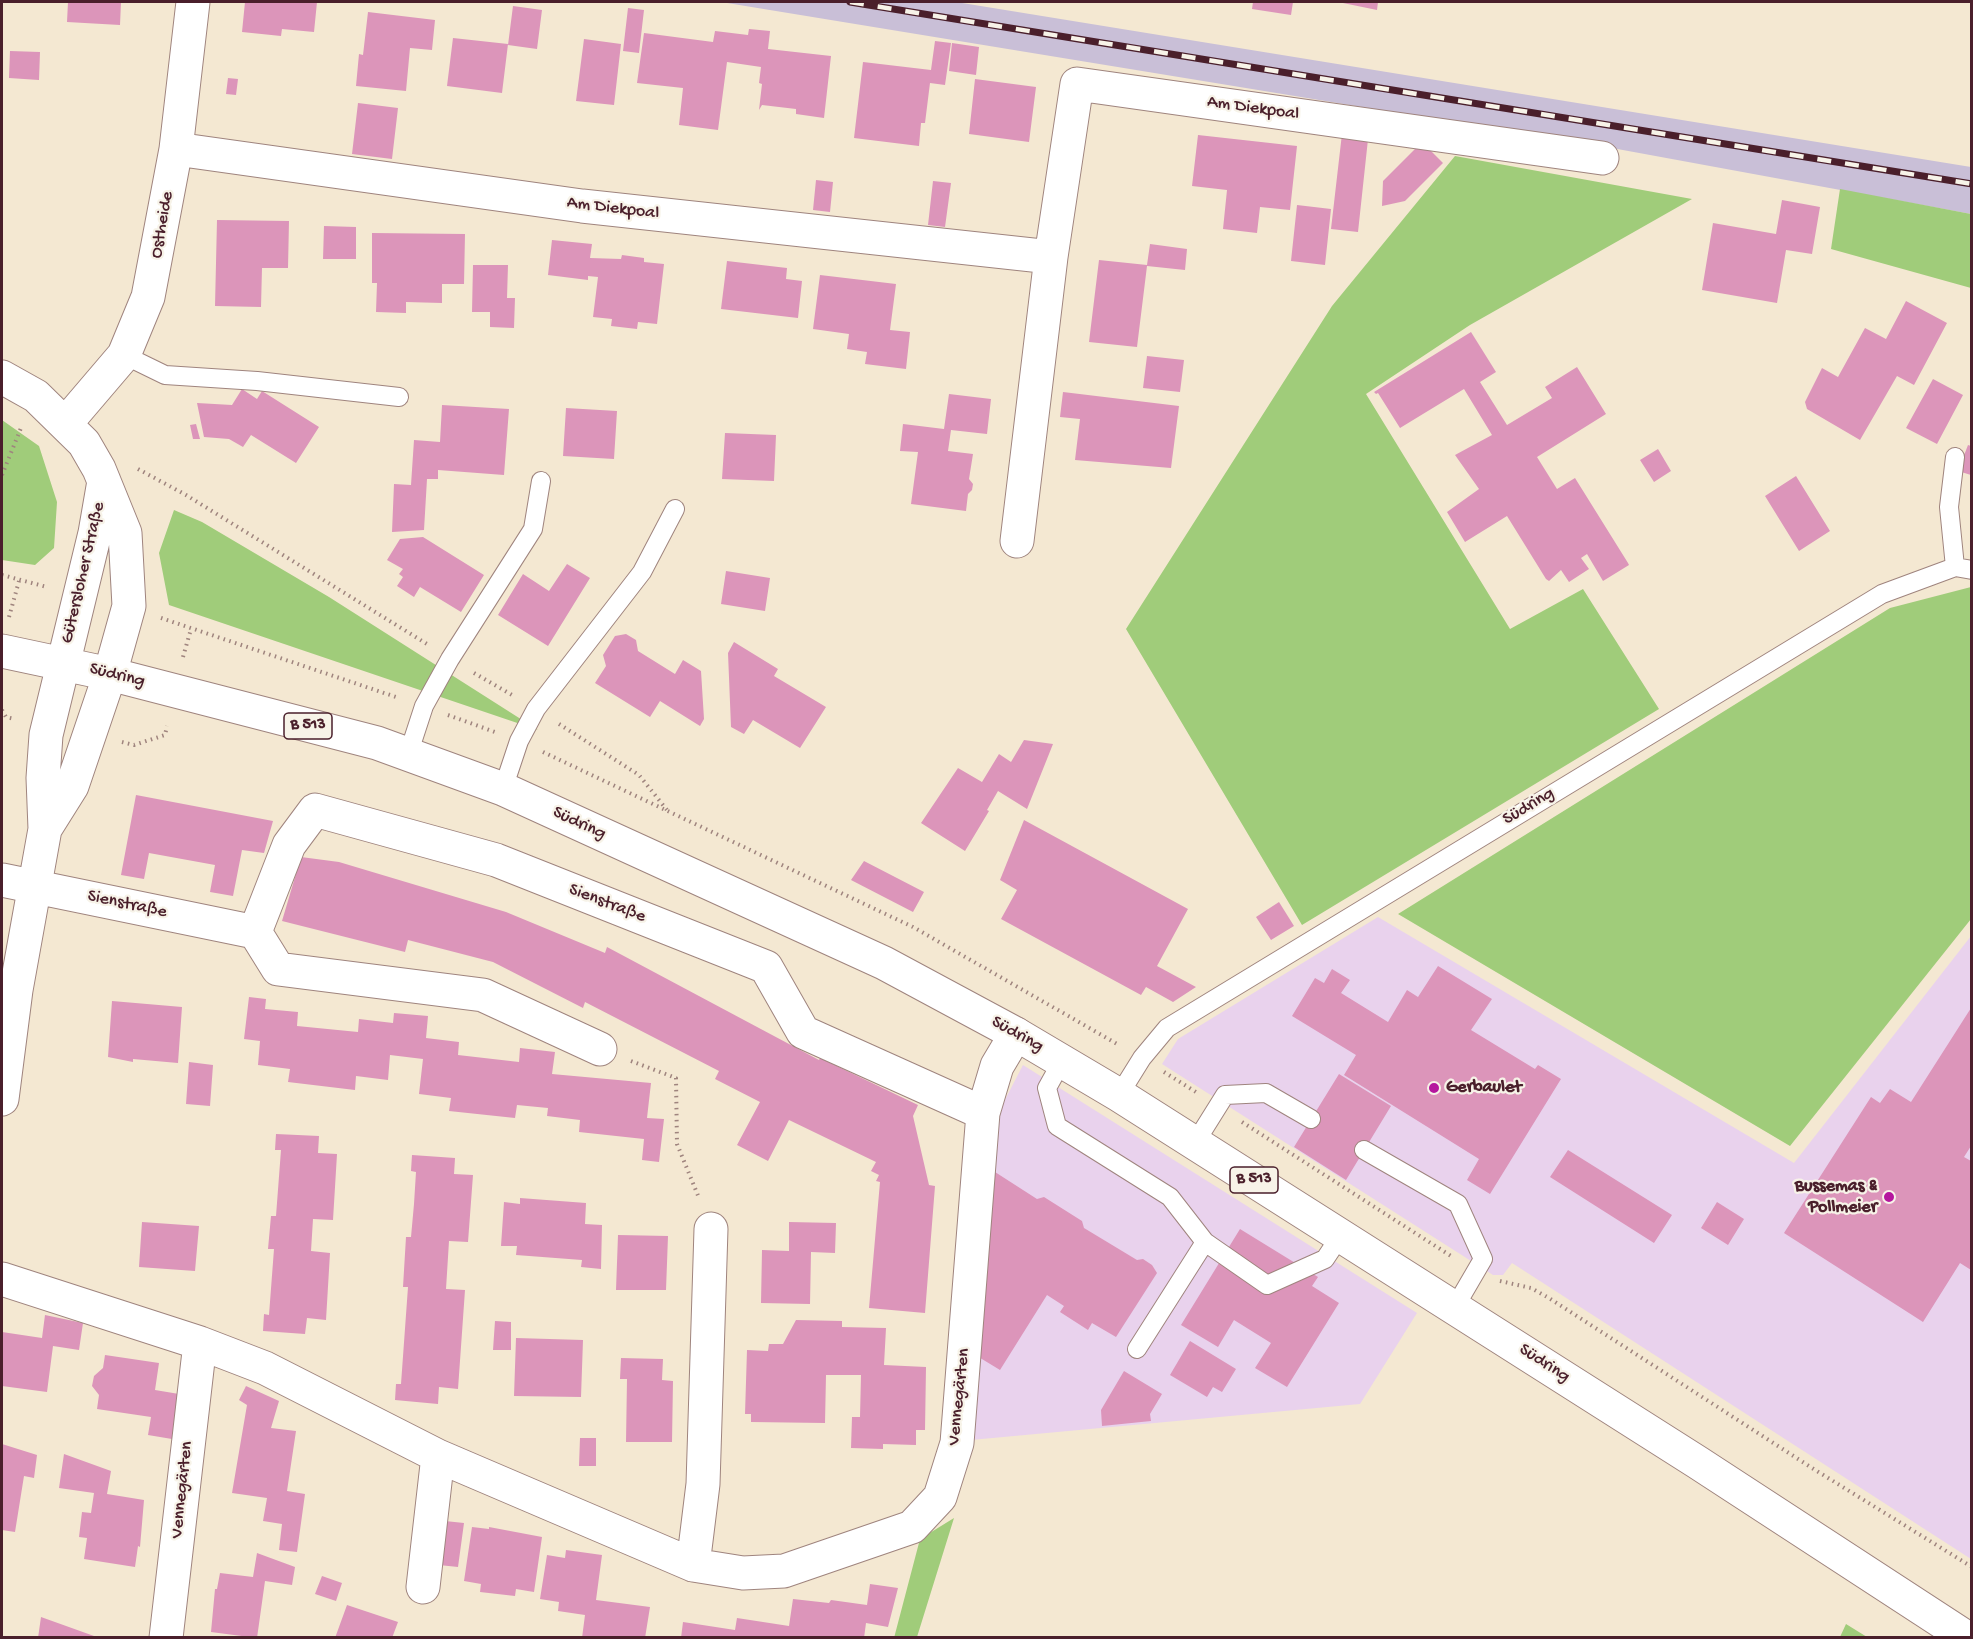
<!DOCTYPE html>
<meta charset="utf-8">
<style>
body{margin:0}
#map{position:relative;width:1973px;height:1639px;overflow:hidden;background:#f4e8d2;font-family:"Gochi Hand",sans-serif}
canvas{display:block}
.frame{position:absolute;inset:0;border:3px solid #4a1f2b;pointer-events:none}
</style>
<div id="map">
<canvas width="1973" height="1639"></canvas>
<div class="frame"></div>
</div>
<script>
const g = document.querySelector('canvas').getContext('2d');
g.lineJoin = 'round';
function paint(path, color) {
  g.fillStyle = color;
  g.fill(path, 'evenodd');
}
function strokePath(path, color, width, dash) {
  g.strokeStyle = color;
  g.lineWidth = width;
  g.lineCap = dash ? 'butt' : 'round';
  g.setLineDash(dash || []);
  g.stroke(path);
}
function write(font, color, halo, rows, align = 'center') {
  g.font = font + ' "Gochi Hand",sans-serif';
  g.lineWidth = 4.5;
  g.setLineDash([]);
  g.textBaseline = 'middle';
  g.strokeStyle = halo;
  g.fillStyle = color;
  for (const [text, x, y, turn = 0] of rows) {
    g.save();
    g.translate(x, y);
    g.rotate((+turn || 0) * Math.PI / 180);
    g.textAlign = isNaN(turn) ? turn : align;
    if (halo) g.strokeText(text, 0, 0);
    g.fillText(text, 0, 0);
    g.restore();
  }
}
paint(new Path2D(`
 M 1378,917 L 1794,1163 L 1971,936 L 1971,1559 L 1512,1263 L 1503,1275 L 1493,1275 L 1162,1064 L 1178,1039 Z
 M 1023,1065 L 1417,1313 L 1360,1404 L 971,1440 L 994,1121 Z`), '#e9d2ed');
paint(new Path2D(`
 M 721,2 L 956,2 L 1971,167 L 1971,214 L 1612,148 Z`), '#c9bfd7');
paint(new Path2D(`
 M 1455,156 L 1692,199 L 1470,325 L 1366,394 L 1510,629 L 1583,589 L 1659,709 L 1302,925 L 1126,629 L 1332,306 Z
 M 1840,189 L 1971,214 L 1971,288 L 1831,249 Z
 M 2,420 L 39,446 L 57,502 L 54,548 L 35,565 L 2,560 Z
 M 174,510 L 202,522 L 329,597 L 538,730 L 169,605 L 159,553 Z
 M 1971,587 L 1971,919 L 1790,1146 L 1398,914 L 1890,608 Z
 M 954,1518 L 917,1637 L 894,1638 L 920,1539 Z
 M 1846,1624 L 1867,1637 L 1840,1637 Z`), '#a0cc7a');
paint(new Path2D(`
 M 68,2 L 121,2 L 120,25 L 67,22 Z
 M 245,2 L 317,2 L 314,32 L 282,29 L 281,36 L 242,32 Z
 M 1253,2 L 1293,2 L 1291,15 L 1252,9 Z
 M 1338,2 L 1378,2 L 1377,10 Z
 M 513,6 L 542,10 L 537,49 L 508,45 Z
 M 628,8 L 644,10 L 639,53 L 623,51 Z
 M 368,12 L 435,20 L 432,50 L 410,48 L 406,91 L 356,86 L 359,54 L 363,55 Z
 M 749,29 L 770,31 L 768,49 L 831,56 L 824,118 L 796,114 L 796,109 L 762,105 L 759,110 L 762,84 L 759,83 L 761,67 L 727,62 L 718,130 L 679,125 L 683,88 L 637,83 L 644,33 L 713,42 L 715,31 L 748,35 Z
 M 453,38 L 508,44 L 502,93 L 447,86 Z
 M 584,39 L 621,44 L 614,105 L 576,101 Z
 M 935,41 L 951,43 L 945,85 L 930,83 L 925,123 L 921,123 L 919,146 L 854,138 L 863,62 L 931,70 Z
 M 952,43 L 979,47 L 976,75 L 949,71 Z
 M 10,51 L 40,52 L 39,80 L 9,78 Z
 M 228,78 L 238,79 L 236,95 L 226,94 Z
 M 975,79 L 1036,87 L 1029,142 L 969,134 Z
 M 358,103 L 398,108 L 392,159 L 352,154 Z
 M 1343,125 L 1369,130 L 1358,232 L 1331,229 Z
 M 1198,135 L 1297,146 L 1290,210 L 1260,207 L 1257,233 L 1223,229 L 1227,190 L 1192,186 Z
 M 1422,142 L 1443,163 L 1405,201 L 1382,206 L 1383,181 Z
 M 816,180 L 833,182 L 830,212 L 813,210 Z
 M 933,181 L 951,183 L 945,227 L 928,225 Z
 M 1782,200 L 1820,207 L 1812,254 L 1786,250 L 1777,303 L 1702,290 L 1713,223 L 1776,234 Z
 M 1297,205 L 1331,209 L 1325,265 L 1291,261 Z
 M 217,220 L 289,221 L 288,268 L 262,268 L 261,307 L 215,306 Z
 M 324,226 L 356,227 L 356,259 L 323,259 Z
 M 372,233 L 465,234 L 464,284 L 442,284 L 442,303 L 406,302 L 406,313 L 376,312 L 377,283 L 372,283 Z
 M 552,240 L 592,244 L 590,258 L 621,259 L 622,255 L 644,258 L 644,262 L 664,264 L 657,324 L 638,322 L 637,329 L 611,326 L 612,319 L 593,317 L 598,277 L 588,276 L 588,280 L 548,275 Z
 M 1150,244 L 1187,249 L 1185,270 L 1147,266 L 1137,347 L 1089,342 L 1099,260 L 1147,265 Z
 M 727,261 L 787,268 L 786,279 L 802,281 L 798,318 L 721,309 Z
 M 473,265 L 508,265 L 507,298 L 515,298 L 514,328 L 490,327 L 490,312 L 472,312 Z
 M 820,275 L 896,284 L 890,330 L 910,332 L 906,369 L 865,364 L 867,352 L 847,349 L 849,334 L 813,329 Z
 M 1906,301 L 1947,323 L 1914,385 L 1897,376 L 1860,440 L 1807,409 L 1805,402 L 1822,368 L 1838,377 L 1865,328 L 1886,339 Z
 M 1471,332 L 1496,372 L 1480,382 L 1507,425 L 1552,398 L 1545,387 L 1577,367 L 1606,414 L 1537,457 L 1557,489 L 1575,478 L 1628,563 L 1629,565 L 1603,581 L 1587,554 L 1581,558 L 1589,569 L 1569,582 L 1561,570 L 1549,581 L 1546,579 L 1507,516 L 1465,542 L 1447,512 L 1479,489 L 1455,455 L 1492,435 L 1464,389 L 1400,428 L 1378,393 L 1376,394 L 1374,392 Z
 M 1147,356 L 1184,360 L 1180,392 L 1143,388 Z
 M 1933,379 L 1963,395 L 1937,444 L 1906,428 Z
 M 242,389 L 257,399 L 262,391 L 319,427 L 296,463 L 251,435 L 243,447 L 229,439 L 204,437 L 197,403 L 232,405 Z
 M 1063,392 L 1179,406 L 1171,468 L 1075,460 L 1080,419 L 1060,417 Z
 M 949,394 L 991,399 L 987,434 L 951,430 L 948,451 L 973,454 L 969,479 L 973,484 L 972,490 L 968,494 L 966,511 L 911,504 L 918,452 L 900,451 L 903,424 L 944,429 Z
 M 442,405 L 509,409 L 504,475 L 438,470 L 438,479 L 427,479 L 424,530 L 392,532 L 394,484 L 411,485 L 414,440 L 440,442 Z
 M 566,408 L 617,411 L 614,459 L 563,456 Z
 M 196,424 L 200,439 L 193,439 L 190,425 Z
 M 725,433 L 776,435 L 774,481 L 722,479 Z
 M 1968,445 L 1971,446 L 1971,475 L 1958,471 Z
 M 1658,449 L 1671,471 L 1654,482 L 1640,460 Z
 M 1796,476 L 1830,531 L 1799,551 L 1765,496 Z
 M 423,537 L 484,575 L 461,612 L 420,587 L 414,597 L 397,586 L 403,577 L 399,574 L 403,569 L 387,560 L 400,539 Z
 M 567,564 L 590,578 L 548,646 L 498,615 L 523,574 L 549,591 Z
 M 726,571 L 770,578 L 765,611 L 721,604 Z
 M 626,634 L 636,640 L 638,651 L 675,674 L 683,660 L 701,671 L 704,719 L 700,726 L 660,701 L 650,717 L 595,683 L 606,666 L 603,655 L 615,636 Z
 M 734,642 L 778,669 L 774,676 L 826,707 L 800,748 L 753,720 L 744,734 L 731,727 L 728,653 Z
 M 1024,740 L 1053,744 L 1027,809 L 998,791 L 987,810 L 989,811 L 965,851 L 921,823 L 958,768 L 982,782 L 999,754 L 1011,762 Z
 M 136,795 L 273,821 L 264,853 L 242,850 L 233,896 L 210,892 L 215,865 L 149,853 L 144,879 L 121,875 Z
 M 1024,820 L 1188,909 L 1157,966 L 1196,987 L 1173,1002 L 1146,987 L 1141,995 L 1001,919 L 1017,890 L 1000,880 Z
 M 301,857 L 339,862 L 506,912 L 605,953 L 607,947 L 819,1060 L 820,1058 L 918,1105 L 913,1116 L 929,1185 L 935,1186 L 925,1313 L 869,1308 L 880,1182 L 876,1181 L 879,1175 L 871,1171 L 876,1162 L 789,1120 L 768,1161 L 737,1145 L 760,1102 L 715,1079 L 719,1071 L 585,1002 L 583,1008 L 493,962 L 408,940 L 405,952 L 282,921 Z
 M 864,861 L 924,892 L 913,912 L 851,880 Z
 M 1279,902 L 1294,926 L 1271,940 L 1256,917 Z
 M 1438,966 L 1492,999 L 1471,1030 L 1535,1069 L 1538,1065 L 1561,1079 L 1490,1194 L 1467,1180 L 1479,1159 L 1344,1075 L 1356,1055 L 1292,1016 L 1315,978 L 1324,983 L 1332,969 L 1350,980 L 1341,993 L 1388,1022 L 1407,990 L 1418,997 Z
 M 249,997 L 266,999 L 265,1009 L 298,1012 L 297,1026 L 358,1032 L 359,1019 L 393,1023 L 394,1013 L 428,1016 L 426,1038 L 459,1042 L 458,1055 L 519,1062 L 520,1048 L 555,1052 L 552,1074 L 651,1083 L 647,1118 L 664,1119 L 659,1162 L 642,1160 L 644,1139 L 579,1132 L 580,1120 L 547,1116 L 548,1108 L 517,1105 L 515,1118 L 449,1111 L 451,1098 L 419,1094 L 423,1059 L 390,1055 L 388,1080 L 356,1076 L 355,1090 L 288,1082 L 290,1069 L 258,1065 L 260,1041 L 244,1039 Z
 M 112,1001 L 182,1007 L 178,1063 L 133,1059 L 133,1062 L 108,1057 Z
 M 1971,1008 L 1971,1146 L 1964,1157 L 1971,1161 L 1971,1270 L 1960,1263 L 1923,1322 L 1784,1233 L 1871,1097 L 1880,1103 L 1890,1089 L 1911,1102 Z
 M 189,1062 L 213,1065 L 210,1106 L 186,1104 Z
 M 1339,1074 L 1391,1106 L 1346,1180 L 1294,1147 Z
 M 276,1134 L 319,1136 L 318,1153 L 337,1154 L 333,1220 L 313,1219 L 311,1251 L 330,1253 L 326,1320 L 307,1318 L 305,1334 L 263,1331 L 264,1314 L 269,1315 L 274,1249 L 268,1249 L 271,1216 L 276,1216 L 281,1150 L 275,1150 Z
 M 1568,1150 L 1672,1215 L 1654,1243 L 1550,1177 Z
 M 412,1155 L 455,1158 L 454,1174 L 473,1175 L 468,1242 L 449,1241 L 446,1289 L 465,1290 L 458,1389 L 439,1387 L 438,1404 L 395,1400 L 396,1384 L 401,1384 L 408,1287 L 403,1287 L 406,1237 L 411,1237 L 414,1204 L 416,1172 L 411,1171 Z
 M 995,1172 L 1037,1199 L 1044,1197 L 1082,1221 L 1084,1228 L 1137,1260 L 1143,1259 L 1152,1265 L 1157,1273 L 1116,1337 L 1092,1323 L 1088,1330 L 1060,1312 L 1064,1306 L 1047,1295 L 1000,1370 L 977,1356 Z
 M 520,1198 L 586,1203 L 585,1224 L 602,1225 L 601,1269 L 581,1267 L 582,1260 L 516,1255 L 517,1246 L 501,1246 L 504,1202 L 520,1204 Z
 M 1717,1202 L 1744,1219 L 1728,1245 L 1701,1228 Z
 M 142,1222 L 199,1226 L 195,1271 L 139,1267 Z
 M 789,1222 L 836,1223 L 835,1253 L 811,1252 L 810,1304 L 761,1303 L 762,1250 L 789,1251 Z
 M 1240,1229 L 1318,1277 L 1312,1286 L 1339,1303 L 1287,1387 L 1255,1368 L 1271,1343 L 1234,1320 L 1218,1347 L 1181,1325 Z
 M 618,1235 L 668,1236 L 666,1290 L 616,1290 Z
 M 45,1315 L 83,1323 L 79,1350 L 53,1346 L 47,1392 L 2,1386 L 2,1332 L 42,1338 Z
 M 796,1320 L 842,1321 L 842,1327 L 886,1328 L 884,1365 L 926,1367 L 925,1430 L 916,1430 L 916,1445 L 883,1444 L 883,1449 L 851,1448 L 852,1417 L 860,1417 L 861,1375 L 826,1375 L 825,1423 L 751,1422 L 751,1414 L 745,1414 L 747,1350 L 768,1351 L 769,1344 L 783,1344 Z
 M 495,1321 L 511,1322 L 511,1350 L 493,1350 Z
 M 516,1338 L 583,1340 L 581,1397 L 514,1396 Z
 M 1190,1341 L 1236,1369 L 1222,1392 L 1213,1387 L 1207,1397 L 1170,1375 Z
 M 105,1355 L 159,1363 L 155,1390 L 179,1394 L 172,1439 L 148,1435 L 151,1417 L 97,1409 L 99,1395 L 92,1386 L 94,1376 L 103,1368 Z
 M 621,1358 L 663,1359 L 662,1380 L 673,1381 L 672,1442 L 626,1442 L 627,1379 L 620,1379 Z
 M 1124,1371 L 1162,1394 L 1150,1414 L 1151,1421 L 1102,1426 L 1101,1410 Z
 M 246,1386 L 279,1401 L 271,1428 L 296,1431 L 287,1491 L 305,1494 L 297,1552 L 279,1550 L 282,1524 L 263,1521 L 267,1498 L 232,1493 L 247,1405 L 239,1400 Z
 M 580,1438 L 596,1438 L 596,1466 L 579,1466 Z
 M 2,1444 L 37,1455 L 34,1478 L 24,1476 L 15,1532 L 2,1530 Z
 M 64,1454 L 111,1471 L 107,1494 L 144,1500 L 140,1547 L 138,1546 L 135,1567 L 84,1559 L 87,1538 L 79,1537 L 82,1512 L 91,1513 L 94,1493 L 59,1488 Z
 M 445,1521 L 464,1523 L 458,1567 L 439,1565 Z
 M 472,1527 L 489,1529 L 489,1527 L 542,1537 L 534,1592 L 516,1589 L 515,1596 L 480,1592 L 481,1584 L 464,1581 Z
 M 566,1550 L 602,1555 L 596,1600 L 650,1607 L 645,1638 L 582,1638 L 585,1615 L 558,1611 L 559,1602 L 540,1599 L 547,1555 L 565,1558 Z
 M 257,1553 L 295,1567 L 292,1585 L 265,1581 L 257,1638 L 211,1632 L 215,1589 L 217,1589 L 220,1573 L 253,1577 Z
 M 322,1576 L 342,1583 L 336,1601 L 315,1594 Z
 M 870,1584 L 898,1588 L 888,1627 L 866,1623 L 864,1638 L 681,1638 L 683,1622 L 735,1630 L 737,1618 L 789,1626 L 793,1599 L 829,1603 L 831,1600 L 867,1605 Z
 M 347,1605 L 398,1622 L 392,1638 L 335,1638 Z
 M 41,1617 L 94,1636 L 94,1638 L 38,1638 Z`), '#dc95ba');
const lane = new Path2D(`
 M 124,355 L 165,375 L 257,381 L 399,397
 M 1955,457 L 1949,507 L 1955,567
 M 408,755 L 424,706 L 450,659 L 533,529 L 541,481
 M 503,789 L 519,741 L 536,709 L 642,572 L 675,509
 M 1062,1061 L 1047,1088 L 1057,1126 L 1170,1197 L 1205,1242 L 1267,1285 L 1325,1259 L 1341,1235
 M 1119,1095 L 1142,1058 L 1167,1028 L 1882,594 L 1955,567 L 1972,570
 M 1195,1143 L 1225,1095 L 1266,1093 L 1311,1119
 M 1364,1150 L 1458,1204 L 1483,1259 L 1455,1307
 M 1137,1349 L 1205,1242`);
const street = new Path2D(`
 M 176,149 L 582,206 L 1051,257 L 1077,84 L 1602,158
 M 2,377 L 36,396 L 84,443 L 99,469 L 125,533 L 129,606 L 110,674 L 72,786 L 45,829
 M 66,423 L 124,355 L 148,297 L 176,149 L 193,2
 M 1017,541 L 1051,257
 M 2,880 L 255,932 L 278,969 L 483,995 L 600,1049
 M 255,932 L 289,845 L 315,810 L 496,860 L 766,967 L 803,1032 L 983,1113
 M 2,1099 L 16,990 L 45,829 L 43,778 L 46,735 L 95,533 L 104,481
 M 2,1279 L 200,1343 L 265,1368 L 438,1456 L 693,1565 L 743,1573 L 784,1571 L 912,1527 L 940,1497 L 957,1443 L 983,1113 L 997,1066 L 1016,1034
 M 693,1565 L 703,1484 L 711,1229
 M 423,1587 L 438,1456
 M 166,1638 L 200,1343`);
const primary = new Path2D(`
 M 2,651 L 110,674 L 377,743 L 503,789 L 884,963 L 1016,1034 L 1119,1095 L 1697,1462 L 1967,1638`);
strokePath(lane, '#9f847e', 20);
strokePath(street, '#9f847e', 35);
strokePath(primary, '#9f847e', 35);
strokePath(new Path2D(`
 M 138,469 L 186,495 L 427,644
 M 2,475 L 21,428
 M 2,575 L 47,587
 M 9,617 L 19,581
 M 161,618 L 399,698
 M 183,657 L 191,629
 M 474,673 L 512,695
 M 2,710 L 6,717 L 15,719
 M 448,715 L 495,732
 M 559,724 L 639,775 L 667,810
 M 122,742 L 134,745 L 165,735 L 167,726
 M 543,752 L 913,927 L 1119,1045
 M 631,1061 L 676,1078 L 677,1144 L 699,1198
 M 1164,1072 L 1196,1092
 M 1242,1122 L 1451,1256
 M 1500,1281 L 1531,1288 L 1549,1298 L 1812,1468 L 1972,1567`), '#9f847e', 4, [1.5, 4.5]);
strokePath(lane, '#fff', 18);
strokePath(street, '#fff', 33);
strokePath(primary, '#fff', 33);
const rail = new Path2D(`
 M 850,2 L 1972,184`);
strokePath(rail, '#4a1f2b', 7);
strokePath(rail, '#f7f3e8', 4.5, [14]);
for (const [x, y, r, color] of [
 [1434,1088,6,"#b5179e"],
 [1889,1197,6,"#b5179e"]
]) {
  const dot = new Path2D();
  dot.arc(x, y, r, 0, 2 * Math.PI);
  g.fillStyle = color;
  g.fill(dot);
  strokePath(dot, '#f7f3e8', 2);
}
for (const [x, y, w] of [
 [308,726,48],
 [1254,1180,48]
]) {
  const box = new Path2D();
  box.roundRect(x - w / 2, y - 13, w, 26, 4.5);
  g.fillStyle = '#f7f3e8';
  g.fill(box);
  strokePath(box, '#4a1f2b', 1.5);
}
write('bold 16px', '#4a1f2b', null, [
 ["B 513",308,726],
 ["B 513",1254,1180]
]);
write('18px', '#4a1f2b', '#f7f3e8', [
 ["Am Diekpoal",1253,109,8],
 ["Am Diekpoal",613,209,7],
 ["Ostheide",163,225,-80],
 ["Gütersloher Straße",84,573,-77],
 ["Südring",117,676,14],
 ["Südring",1529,807,-31],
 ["Südring",579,824,25],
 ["Sienstraße",607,904,21],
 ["Sienstraße",127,905,12],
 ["Südring",1017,1035,29],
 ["Südring",1544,1364,33],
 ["Vennegärten",960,1397,-84],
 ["Vennegärten",183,1490,-84]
]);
write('bold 18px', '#4a1f2b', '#f7f3e8', [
 ["Gerbaulet",1446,1088],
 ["Bussemas &",1877,1187,"right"],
 ["Pollmeier",1877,1208,"right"]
], 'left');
</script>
